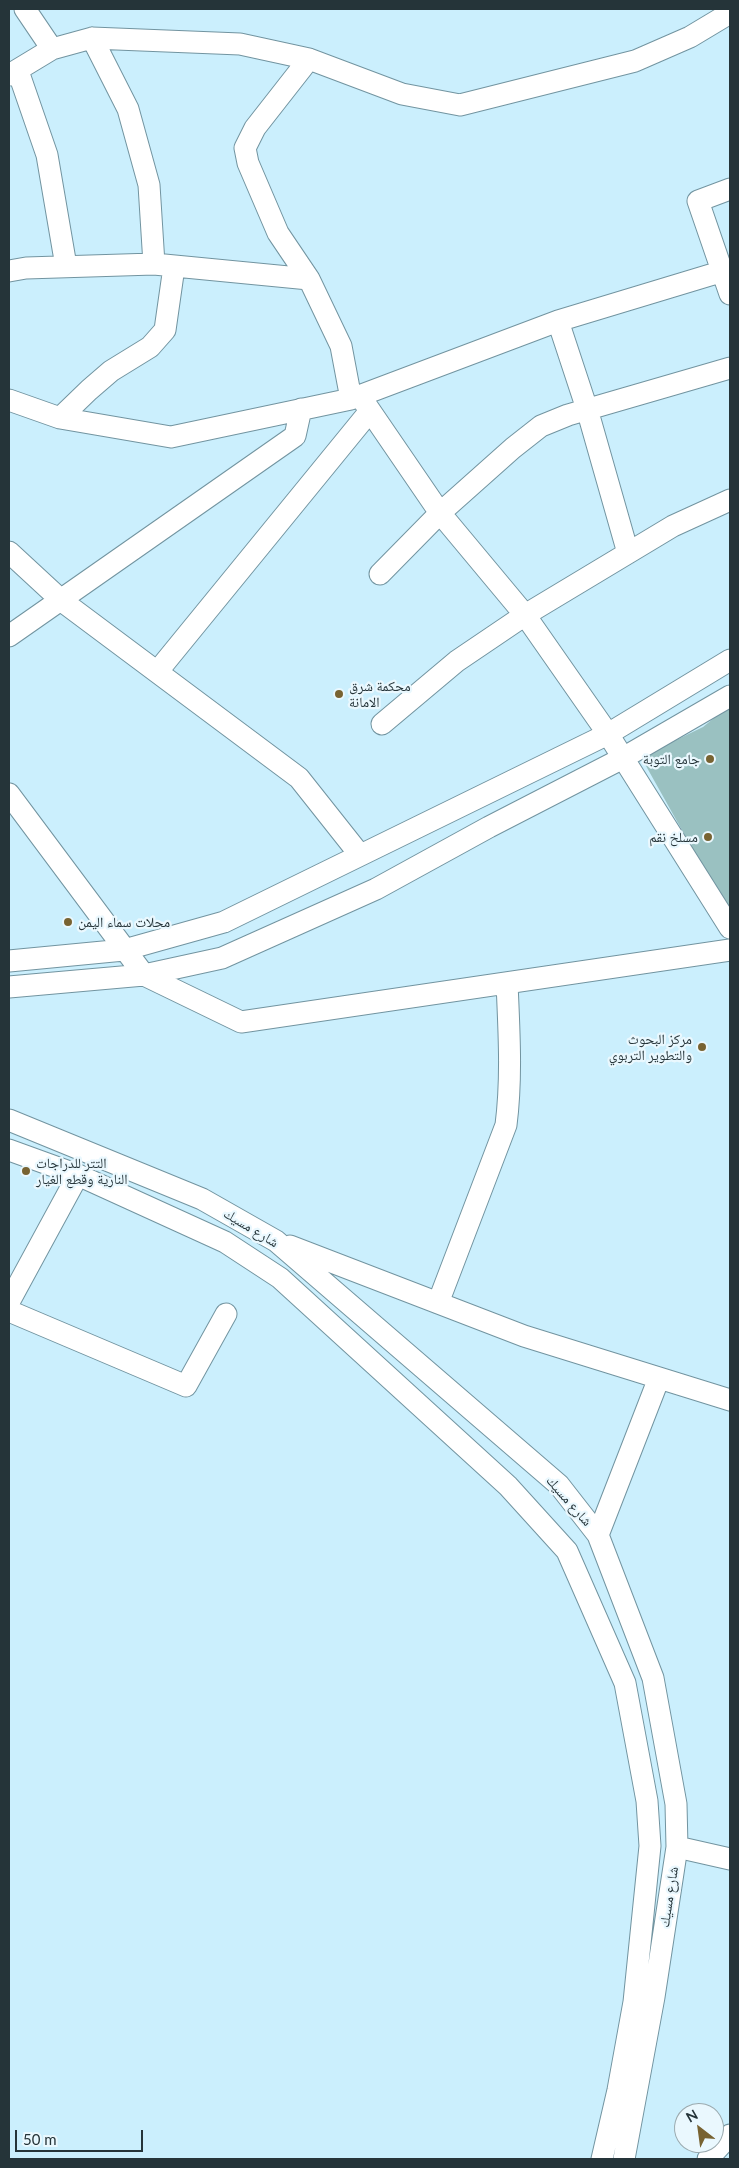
<!DOCTYPE html>
<meta charset="utf-8">
<style>
body{margin:0}
#map{position:relative;width:739px;height:2168px;overflow:hidden;background:#cbeffd;font-family:Lato,sans-serif}
canvas{display:block}
.frame{position:absolute;inset:0;border:10px solid #253439;pointer-events:none}
.north{position:absolute;left:674px;top:2103px;width:50px;height:50px;box-sizing:border-box;background:#eaf8fe;border:1px solid #9baaaf;border-radius:50%;rotate:330deg;font-size:14px;font-weight:700;line-height:20px;text-align:center;color:#253439}
.north::after{content:'';display:block;margin:auto;width:18px;height:22px;background:#786332;clip-path:polygon(50% 0,100% 100%,50% 72%,0 100%)}
.scale{position:absolute;left:15px;top:2130px;width:128px;height:22px;box-sizing:border-box;border:2px solid #253439;border-top:0;padding-left:6px;font-size:15px;line-height:18px;white-space:nowrap;color:#253439;-webkit-text-stroke:4px #eaf8fe;paint-order:stroke}
</style>
<div id="map">
<canvas width="739" height="2168"></canvas>
<div class="frame"></div>
<div class="north">N</div>
<div class="scale">50 m</div>
</div>
<script>
const g = document.querySelector('canvas').getContext('2d');
g.lineJoin = 'round';
function paint(path, color) {
  g.fillStyle = color;
  g.fill(path, 'evenodd');
}
function strokePath(path, color, width, dash) {
  g.strokeStyle = color;
  g.lineWidth = width;
  g.lineCap = dash ? 'butt' : 'round';
  g.setLineDash(dash || []);
  g.stroke(path);
}
function write(font, color, halo, rows, align = 'center') {
  g.font = font + ' Lato,"Noto Naskh Arabic",sans-serif';
  g.lineWidth = 4.5;
  g.setLineDash([]);
  g.textBaseline = 'middle';
  g.strokeStyle = halo;
  g.fillStyle = color;
  for (const [text, x, y, turn = 0] of rows) {
    g.save();
    g.translate(x, y);
    g.rotate((+turn || 0) * Math.PI / 180);
    g.textAlign = isNaN(turn) ? turn : align;
    if (halo) g.strokeText(text, 0, 0);
    g.fillText(text, 0, 0);
    g.restore();
  }
}
paint(new Path2D(`
 M 730,705 L 730,916 L 641,757 L 703,727 Z`), '#9ac1c1');
const minor = new Path2D(`
 M 25,9 L 52,49 L 92,38 L 240,44 L 309,59 L 402,94 L 460,105 L 635,61 L 690,37 L 730,13
 M 92,38 L 128,109 L 149,185 L 154,264
 M 309,59 L 255,128 L 245,148 L 248,163 L 278,233 L 309,279 L 341,346 L 351,399
 M 18,71 L 47,155 L 66,266
 M 9,75 L 52,49
 M 730,189 L 698,201 L 730,294
 M 9,271 L 26,268 L 154,264 L 309,279
 M 558,321 L 587,409 L 628,553
 M 360,396 L 440,513 L 525,615 L 608,734 L 730,928
 M 9,400 L 60,418 L 171,437 L 351,399 L 558,321 L 730,269
 M 60,418 L 89,390 L 111,371 L 150,347 L 165,330 L 174,267
 M 9,552 L 62,601 L 299,778 L 360,855
 M 380,574 L 440,513 L 513,448 L 541,426 L 568,415 L 730,368
 M 9,636 L 295,436 L 301,409
 M 157,672 L 370,411
 M 382,724 L 457,661 L 525,615 L 673,526 L 730,500
 M 9,794 L 144,975 L 241,1022 L 730,950
 M 9,961 L 124,950 L 224,922 L 608,734 L 730,660
 M 9,987 L 144,975 L 222,958 L 376,889 L 489,827 L 623,758 L 730,696
 M 9,1120 L 202,1199 L 276,1241 L 559,1485 L 598,1535 L 653,1678 L 676,1804 L 677,1847 L 654,1997 L 624,2159
 M 9,1150 L 78,1175 L 225,1242 L 280,1278 L 508,1486 L 567,1551 L 625,1683 L 647,1801 L 650,1846 L 634,2002 L 618,2090 L 602,2159
 M 290,1246 L 524,1336 L 730,1400
 M 9,1302 L 78,1175
 M 438,1303 L 506,1125 C 512,1078 509,1030 507,983
 M 9,1311 L 186,1386 L 226,1314
 M 598,1535 L 659,1378
 M 677,1847 L 730,1859
 M 708,2159 L 730,2135`);
strokePath(minor, '#7294a0', 23);
strokePath(minor, '#fff', 21);
for (const [x, y, r, color] of [
 [339,694,5,"#786332"],
 [710,759,5,"#786332"],
 [708,837,5,"#786332"],
 [68,922,5,"#786332"],
 [702,1047,5,"#786332"],
 [26,1171,5,"#786332"]
]) {
  const dot = new Path2D();
  dot.arc(x, y, r, 0, 2 * Math.PI);
  g.fillStyle = color;
  g.fill(dot);
  strokePath(dot, '#eaf8fe', 2);
}
write('14px', '#253439', '#eaf8fe', [
 ["محكمة شرق",349,686],
 ["الامانة",349,702],
 ["جامع التوبة",700,759,"right"],
 ["مسلخ نقم",698,837,"right"],
 ["محلات سماء اليمن",78,922],
 ["مركز البحوث",692,1039,"right"],
 ["والتطوير التربوي",692,1055,"right"],
 ["التتر للدراجات",36,1163],
 ["النارية وقطع الغيار",36,1179]
], 'left');
write('14px', '#253439', '#eaf8fe', [
 ["شارع مسيك",251,1228,31],
 ["شارع مسيك",569,1501,49],
 ["شارع مسيك",669,1897,-81]
]);
</script>
